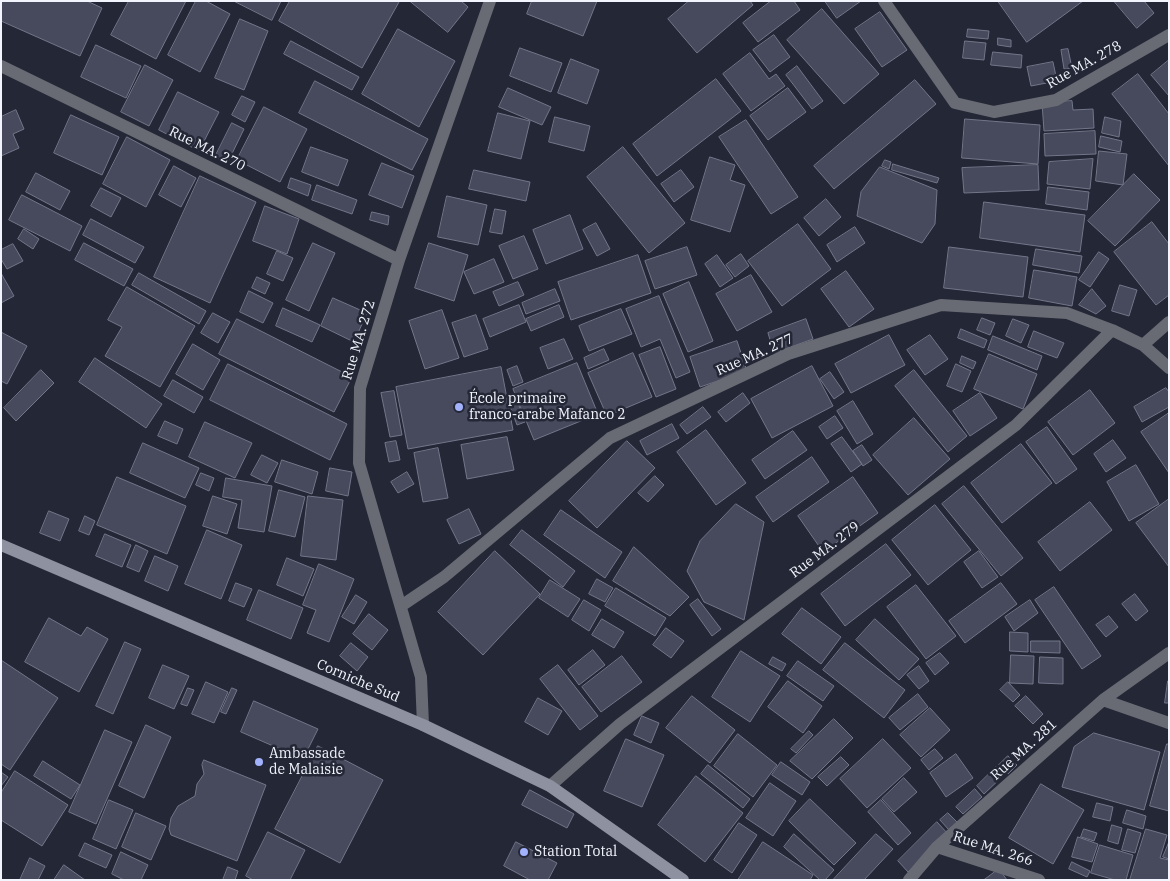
<!DOCTYPE html>
<meta charset="utf-8">
<style>
body{margin:0}
#map{position:relative;width:1170px;height:881px;overflow:hidden;background:#242736;font-family:"IBM Plex Serif",serif}
canvas{display:block}
.frame{position:absolute;inset:0;border:2px solid #f2f5fd;pointer-events:none}
</style>
<div id="map">
<canvas width="1170" height="881"></canvas>
<div class="frame"></div>
</div>
<script>
const g = document.querySelector('canvas').getContext('2d');
g.lineJoin = 'round';
function paint(path, color) {
  g.fillStyle = color;
  g.fill(path, 'evenodd');
}
function strokePath(path, color, width, dash) {
  g.strokeStyle = color;
  g.lineWidth = width;
  g.lineCap = dash ? 'butt' : 'round';
  g.setLineDash(dash || []);
  g.stroke(path);
}
function write(font, color, halo, rows, align = 'center') {
  g.font = font + ' "IBM Plex Serif",serif';
  g.lineWidth = 5;
  g.setLineDash([]);
  g.textBaseline = 'middle';
  g.strokeStyle = halo;
  g.fillStyle = color;
  for (const [text, x, y, turn = 0] of rows) {
    g.save();
    g.translate(x, y);
    g.rotate((+turn || 0) * Math.PI / 180);
    g.textAlign = isNaN(turn) ? turn : align;
    if (halo) g.strokeText(text, 0, 0);
    g.fillText(text, 0, 0);
    g.restore();
  }
}
const building = new Path2D(`
 M 1,1 L 87,1 L 102,8 L 80,56 L 1,21 Z
 M 129,1 L 186,1 L 156,59 L 111,35 Z
 M 196,1 L 206,1 L 230,14 L 200,72 L 168,55 Z
 M 234,1 L 281,1 L 272,20 Z
 M 290,1 L 398,1 L 399,2 L 362,68 L 279,21 Z
 M 410,1 L 461,1 L 468,7 L 448,32 Z
 M 532,1 L 597,1 L 583,36 L 527,14 Z
 M 689,1 L 750,1 L 753,5 L 697,53 L 668,19 Z
 M 771,1 L 794,1 L 800,10 L 758,42 L 743,23 Z
 M 825,1 L 861,1 L 837,18 Z
 M 998,1 L 1083,1 L 1027,42 Z
 M 1114,1 L 1144,1 L 1154,13 L 1137,28 Z
 M 822,9 L 879,74 L 844,104 L 787,40 Z
 M 880,12 L 907,50 L 882,67 L 855,29 Z
 M 240,19 L 268,31 L 244,90 L 215,78 Z
 M 398,29 L 455,61 L 419,127 L 362,94 Z
 M 968,29 L 989,31 L 988,39 L 967,37 Z
 M 774,35 L 790,57 L 770,72 L 753,50 Z
 M 998,38 L 1011,40 L 1011,47 L 998,45 Z
 M 291,41 L 359,77 L 352,90 L 284,54 Z
 M 965,41 L 986,43 L 984,60 L 963,58 Z
 M 96,45 L 141,66 L 126,98 L 81,77 Z
 M 520,48 L 562,63 L 551,92 L 510,76 Z
 M 1068,49 L 1072,68 L 1064,69 L 1061,50 Z
 M 993,52 L 1022,55 L 1021,68 L 991,65 Z
 M 750,53 L 769,79 L 776,74 L 785,86 L 751,111 L 723,74 Z
 M 571,59 L 599,70 L 587,104 L 558,93 Z
 M 1169,60 L 1169,96 L 1151,75 Z
 M 1053,62 L 1057,81 L 1031,86 L 1027,67 Z
 M 145,65 L 173,80 L 149,126 L 121,112 Z
 M 797,66 L 823,101 L 812,109 L 786,75 Z
 M 1138,74 L 1169,114 L 1169,166 L 1112,94 Z
 M 716,79 L 741,111 L 657,176 L 633,144 Z
 M 915,80 L 936,104 L 834,189 L 814,166 Z
 M 315,81 L 428,139 L 412,170 L 299,113 Z
 M 508,88 L 551,107 L 542,125 L 499,107 Z
 M 788,88 L 806,112 L 768,140 L 750,116 Z
 M 178,92 L 219,112 L 199,151 L 159,130 Z
 M 242,96 L 255,102 L 245,122 L 232,115 Z
 M 1072,101 L 1073,110 L 1093,109 L 1094,128 L 1044,131 L 1042,103 Z
 M 264,107 L 307,129 L 280,182 L 237,160 Z
 M 16,110 L 24,129 L 13,134 L 19,148 L 1,156 L 1,117 Z
 M 498,113 L 530,121 L 521,159 L 488,151 Z
 M 71,115 L 119,137 L 102,175 L 54,153 Z
 M 555,117 L 590,126 L 584,151 L 549,142 Z
 M 1105,117 L 1121,121 L 1119,137 L 1102,133 Z
 M 965,119 L 1040,125 L 1038,164 L 962,158 Z
 M 746,120 L 798,197 L 771,214 L 719,137 Z
 M 232,123 L 244,129 L 227,164 L 215,157 Z
 M 1095,131 L 1096,154 L 1045,156 L 1044,134 Z
 M 1101,136 L 1122,141 L 1120,152 L 1099,147 Z
 M 127,137 L 170,160 L 146,207 L 103,184 Z
 M 311,147 L 348,160 L 338,186 L 302,172 Z
 M 623,147 L 685,223 L 649,253 L 587,177 Z
 M 1099,151 L 1127,154 L 1123,185 L 1096,181 Z
 M 710,157 L 735,165 L 730,180 L 745,185 L 730,232 L 691,220 Z
 M 1093,159 L 1090,189 L 1047,184 L 1049,162 Z
 M 885,160 L 891,162 L 889,169 L 882,166 Z
 M 382,163 L 414,176 L 402,208 L 369,195 Z
 M 893,164 L 939,178 L 937,183 L 892,170 Z
 M 1038,165 L 1039,190 L 964,193 L 962,168 Z
 M 174,166 L 196,178 L 181,207 L 159,195 Z
 M 880,167 L 937,190 L 935,224 L 922,243 L 857,216 L 861,192 Z
 M 474,170 L 530,182 L 526,201 L 469,189 Z
 M 681,170 L 694,187 L 674,202 L 661,184 Z
 M 36,173 L 70,191 L 60,210 L 26,192 Z
 M 1134,174 L 1160,200 L 1115,246 L 1088,221 Z
 M 200,176 L 256,202 L 210,303 L 154,277 Z
 M 291,178 L 311,185 L 308,196 L 288,188 Z
 M 317,185 L 357,200 L 352,214 L 312,200 Z
 M 1048,187 L 1089,192 L 1087,210 L 1046,204 Z
 M 101,188 L 121,198 L 111,217 L 91,206 Z
 M 22,195 L 82,226 L 70,251 L 9,220 Z
 M 447,196 L 487,205 L 478,245 L 438,237 Z
 M 826,199 L 841,217 L 819,236 L 804,218 Z
 M 984,202 L 1085,215 L 1080,252 L 980,238 Z
 M 265,206 L 299,219 L 287,254 L 253,241 Z
 M 495,209 L 506,211 L 502,234 L 490,232 Z
 M 372,212 L 389,216 L 388,225 L 370,220 Z
 M 570,215 L 583,249 L 546,264 L 533,230 Z
 M 91,219 L 144,247 L 135,263 L 83,235 Z
 M 1152,222 L 1169,244 L 1169,295 L 1156,305 L 1114,252 Z
 M 596,223 L 610,249 L 597,256 L 583,230 Z
 M 798,224 L 831,269 L 782,306 L 748,261 Z
 M 855,227 L 865,243 L 837,262 L 827,245 Z
 M 24,229 L 39,239 L 33,249 L 18,239 Z
 M 524,236 L 538,269 L 513,279 L 499,246 Z
 M 84,243 L 133,269 L 124,286 L 75,260 Z
 M 313,243 L 335,253 L 309,311 L 286,300 Z
 M 429,243 L 468,255 L 454,301 L 415,288 Z
 M 13,244 L 23,261 L 7,269 L 1,259 L 1,250 Z
 M 687,247 L 697,275 L 655,289 L 645,261 Z
 M 949,247 L 1028,257 L 1023,297 L 944,288 Z
 M 1036,249 L 1082,256 L 1079,273 L 1033,265 Z
 M 277,251 L 293,258 L 283,281 L 267,274 Z
 M 1099,252 L 1109,259 L 1090,287 L 1079,280 Z
 M 741,254 L 749,266 L 735,277 L 726,265 Z
 M 638,255 L 651,293 L 571,320 L 558,282 Z
 M 717,255 L 733,278 L 720,287 L 705,264 Z
 M 494,259 L 504,282 L 474,294 L 464,272 Z
 M 1034,270 L 1077,277 L 1072,306 L 1029,298 Z
 M 846,271 L 874,309 L 849,327 L 821,289 Z
 M 1,273 L 14,296 L 1,303 Z
 M 139,273 L 206,311 L 199,324 L 132,285 Z
 M 751,275 L 772,312 L 737,331 L 716,294 Z
 M 257,277 L 270,283 L 265,294 L 252,288 Z
 M 518,282 L 524,295 L 499,306 L 493,292 Z
 M 689,282 L 713,341 L 688,352 L 663,294 Z
 M 1120,285 L 1137,290 L 1129,316 L 1112,311 Z
 M 127,287 L 195,326 L 160,387 L 105,356 L 122,327 L 108,320 Z
 M 555,289 L 560,301 L 526,314 L 522,303 Z
 M 1092,289 L 1106,306 L 1096,314 L 1079,305 Z
 M 249,291 L 273,303 L 263,323 L 240,312 Z
 M 659,296 L 690,372 L 676,378 L 660,339 L 641,347 L 626,309 Z
 M 333,298 L 367,313 L 354,342 L 321,326 Z
 M 519,305 L 526,322 L 490,337 L 483,319 Z
 M 559,305 L 564,317 L 531,331 L 526,319 Z
 M 283,308 L 320,325 L 312,342 L 276,326 Z
 M 621,309 L 632,334 L 589,351 L 579,326 Z
 M 442,310 L 459,358 L 425,369 L 409,321 Z
 M 213,313 L 230,322 L 218,343 L 201,333 Z
 M 476,315 L 488,349 L 464,357 L 452,323 Z
 M 982,318 L 995,323 L 990,335 L 977,330 Z
 M 237,319 L 352,377 L 334,412 L 219,354 Z
 M 806,319 L 813,339 L 774,353 L 768,333 Z
 M 1013,319 L 1029,325 L 1021,343 L 1006,336 Z
 M 961,329 L 987,340 L 984,348 L 958,338 Z
 M 1034,331 L 1064,343 L 1057,358 L 1028,347 Z
 M 1,332 L 27,346 L 7,384 L 1,381 Z
 M 889,335 L 905,365 L 851,393 L 835,364 Z
 M 930,335 L 948,359 L 925,375 L 907,350 Z
 M 993,336 L 1042,356 L 1037,370 L 988,350 Z
 M 564,339 L 573,359 L 548,369 L 540,348 Z
 M 737,341 L 747,371 L 700,387 L 690,357 Z
 M 193,344 L 220,360 L 203,390 L 176,374 Z
 M 660,347 L 676,389 L 656,397 L 639,355 Z
 M 604,349 L 609,360 L 588,369 L 584,358 Z
 M 633,353 L 652,397 L 607,416 L 588,373 Z
 M 989,354 L 1037,374 L 1023,409 L 974,389 Z
 M 962,356 L 976,362 L 973,369 L 960,363 Z
 M 95,358 L 162,404 L 146,428 L 79,382 Z
 M 577,363 L 598,414 L 534,440 L 513,389 Z
 M 228,364 L 347,424 L 330,460 L 210,400 Z
 M 956,364 L 971,371 L 962,392 L 947,386 Z
 M 517,366 L 523,382 L 513,386 L 507,370 Z
 M 812,366 L 833,406 L 772,438 L 751,399 Z
 M 501,367 L 513,430 L 408,449 L 396,387 Z
 M 41,370 L 54,383 L 16,421 L 4,408 Z
 M 914,370 L 967,436 L 948,452 L 895,386 Z
 M 830,372 L 844,392 L 834,399 L 820,379 Z
 M 173,380 L 203,397 L 194,413 L 164,396 Z
 M 1166,388 L 1169,392 L 1169,407 L 1142,422 L 1134,407 Z
 M 1090,390 L 1115,423 L 1073,455 L 1048,422 Z
 M 394,391 L 402,435 L 390,437 L 381,393 Z
 M 743,393 L 750,403 L 726,422 L 718,412 Z
 M 980,393 L 997,418 L 970,436 L 953,411 Z
 M 853,401 L 873,434 L 857,444 L 837,411 Z
 M 518,403 L 525,422 L 517,425 L 510,406 Z
 M 703,407 L 711,417 L 687,434 L 680,425 Z
 M 1169,413 L 1169,473 L 1141,432 Z
 M 835,416 L 843,428 L 827,439 L 819,427 Z
 M 914,418 L 950,459 L 908,495 L 873,455 Z
 M 165,421 L 183,429 L 177,444 L 158,436 Z
 M 205,422 L 252,443 L 235,478 L 189,457 Z
 M 672,424 L 679,438 L 647,455 L 640,441 Z
 M 1047,427 L 1077,469 L 1056,484 L 1026,442 Z
 M 706,430 L 746,483 L 716,505 L 677,452 Z
 M 793,431 L 807,450 L 765,479 L 752,460 Z
 M 507,437 L 514,470 L 467,479 L 461,445 Z
 M 842,437 L 862,464 L 851,472 L 831,444 Z
 M 1113,440 L 1126,458 L 1106,472 L 1094,454 Z
 M 396,441 L 400,460 L 389,462 L 385,443 Z
 M 627,441 L 655,468 L 597,528 L 569,501 Z
 M 143,443 L 199,468 L 185,498 L 130,473 Z
 M 1021,444 L 1052,483 L 1002,523 L 971,483 Z
 M 862,445 L 872,460 L 863,466 L 853,451 Z
 M 438,448 L 448,498 L 423,502 L 414,453 Z
 M 262,455 L 278,463 L 267,483 L 251,475 Z
 M 812,457 L 829,482 L 773,522 L 756,497 Z
 M 282,460 L 318,472 L 312,494 L 275,482 Z
 M 1136,465 L 1159,504 L 1129,521 L 1107,482 Z
 M 330,468 L 352,472 L 348,496 L 326,491 Z
 M 407,472 L 414,484 L 398,493 L 391,482 Z
 M 201,473 L 214,478 L 209,491 L 196,485 Z
 M 655,476 L 664,485 L 648,502 L 638,493 Z
 M 117,477 L 186,506 L 167,554 L 97,525 Z
 M 853,477 L 878,513 L 823,552 L 798,516 Z
 M 226,478 L 272,486 L 264,532 L 238,528 L 242,500 L 223,497 Z
 M 964,486 L 1023,558 L 1001,576 L 942,504 Z
 M 279,490 L 305,497 L 295,537 L 269,531 Z
 M 213,496 L 237,504 L 227,534 L 203,526 Z
 M 308,496 L 343,500 L 336,560 L 301,556 Z
 M 1169,499 L 1169,567 L 1136,523 Z
 M 1090,502 L 1112,530 L 1060,571 L 1038,542 Z
 M 736,504 L 764,522 L 744,620 L 704,602 L 687,571 L 700,541 Z
 M 935,505 L 971,550 L 928,585 L 892,540 Z
 M 469,509 L 481,534 L 459,544 L 447,520 Z
 M 561,510 L 622,552 L 605,578 L 544,535 Z
 M 49,511 L 69,519 L 60,541 L 40,533 Z
 M 85,516 L 95,521 L 89,535 L 79,531 Z
 M 207,530 L 242,545 L 221,599 L 185,584 Z
 M 522,530 L 575,571 L 563,587 L 510,545 Z
 M 105,534 L 131,545 L 122,567 L 96,556 Z
 M 886,544 L 911,575 L 845,626 L 821,594 Z
 M 136,545 L 148,551 L 139,572 L 127,567 Z
 M 634,547 L 689,597 L 670,616 L 613,581 Z
 M 495,551 L 540,594 L 483,655 L 438,612 Z
 M 979,551 L 998,577 L 982,588 L 964,562 Z
 M 155,556 L 178,566 L 168,591 L 145,581 Z
 M 287,558 L 314,569 L 303,596 L 277,585 Z
 M 319,564 L 354,579 L 329,642 L 307,633 L 316,610 L 303,605 Z
 M 597,579 L 613,588 L 605,602 L 589,594 Z
 M 550,580 L 580,599 L 568,617 L 539,598 Z
 M 236,583 L 252,589 L 244,607 L 229,601 Z
 M 1001,583 L 1017,604 L 965,643 L 949,621 Z
 M 916,585 L 956,636 L 926,659 L 887,607 Z
 M 1054,587 L 1101,656 L 1082,669 L 1035,600 Z
 M 616,588 L 666,618 L 655,636 L 605,606 Z
 M 259,590 L 303,608 L 291,639 L 247,620 Z
 M 1135,594 L 1148,611 L 1136,621 L 1122,604 Z
 M 356,595 L 367,602 L 354,624 L 342,617 Z
 M 698,599 L 721,629 L 712,636 L 690,605 Z
 M 584,600 L 601,610 L 589,631 L 572,620 Z
 M 1030,600 L 1038,613 L 1014,631 L 1005,617 Z
 M 802,608 L 841,637 L 821,664 L 782,634 Z
 M 369,614 L 388,630 L 372,650 L 353,634 Z
 M 1109,616 L 1118,627 L 1106,637 L 1096,625 Z
 M 49,618 L 81,636 L 87,627 L 108,639 L 79,692 L 25,662 Z
 M 602,619 L 624,632 L 614,648 L 592,635 Z
 M 875,619 L 919,659 L 899,680 L 856,640 Z
 M 666,628 L 684,641 L 671,658 L 653,645 Z
 M 1010,632 L 1028,633 L 1028,652 L 1010,651 Z
 M 1031,641 L 1060,641 L 1060,653 L 1031,652 Z
 M 125,642 L 141,649 L 113,714 L 96,706 Z
 M 351,643 L 368,657 L 357,671 L 340,656 Z
 M 845,643 L 905,690 L 884,718 L 823,670 Z
 M 593,650 L 605,665 L 579,685 L 568,670 Z
 M 741,651 L 780,676 L 750,722 L 712,697 Z
 M 940,653 L 949,663 L 935,675 L 926,663 Z
 M 1011,655 L 1034,656 L 1033,684 L 1010,683 Z
 M 622,656 L 642,682 L 601,712 L 582,687 Z
 M 773,657 L 786,664 L 782,671 L 769,664 Z
 M 1040,657 L 1063,658 L 1063,684 L 1039,683 Z
 M 1,660 L 58,698 L 10,770 L 1,764 Z
 M 798,661 L 834,686 L 823,701 L 787,676 Z
 M 163,665 L 189,676 L 174,709 L 149,698 Z
 M 558,665 L 598,716 L 580,730 L 540,679 Z
 M 919,666 L 929,681 L 919,689 L 907,675 Z
 M 788,681 L 822,706 L 803,733 L 768,707 Z
 M 1168,681 L 1169,681 L 1169,703 L 1165,703 Z
 M 206,682 L 228,692 L 214,723 L 192,714 Z
 M 1008,682 L 1020,695 L 1013,702 L 1000,690 Z
 M 188,688 L 194,690 L 187,706 L 181,704 Z
 M 232,688 L 237,690 L 226,714 L 221,712 Z
 M 918,694 L 928,707 L 900,730 L 889,718 Z
 M 692,696 L 735,730 L 710,763 L 666,728 Z
 M 1026,696 L 1043,714 L 1033,724 L 1015,706 Z
 M 538,698 L 562,711 L 548,735 L 525,722 Z
 M 254,701 L 318,729 L 303,759 L 241,732 Z
 M 930,708 L 950,730 L 921,757 L 900,735 Z
 M 642,716 L 659,723 L 651,743 L 634,735 Z
 M 834,719 L 853,738 L 812,779 L 790,761 Z
 M 146,725 L 171,737 L 144,798 L 119,786 Z
 M 105,730 L 132,742 L 96,824 L 69,812 Z
 M 809,731 L 813,735 L 796,753 L 791,749 Z
 M 1094,733 L 1160,752 L 1144,810 L 1062,787 L 1074,747 Z
 M 738,734 L 777,765 L 753,797 L 714,766 Z
 M 626,739 L 664,755 L 642,807 L 604,791 Z
 M 883,739 L 911,768 L 867,808 L 840,779 Z
 M 1167,744 L 1169,744 L 1169,811 L 1150,806 Z
 M 318,746 L 383,780 L 340,863 L 275,829 Z
 M 935,749 L 943,758 L 929,770 L 921,760 Z
 M 956,754 L 973,778 L 946,797 L 930,773 Z
 M 1008,756 L 1017,765 L 1008,774 L 999,765 Z
 M 841,757 L 849,765 L 827,786 L 818,777 Z
 M 204,760 L 266,785 L 237,861 L 171,835 L 169,829 L 171,818 L 178,806 L 195,796 L 197,784 L 204,774 L 202,765 Z
 M 43,761 L 80,785 L 71,799 L 34,776 Z
 M 781,762 L 810,782 L 802,795 L 772,775 Z
 M 708,765 L 750,799 L 743,808 L 701,774 Z
 M 996,767 L 1004,775 L 984,794 L 977,786 Z
 M 15,771 L 68,805 L 42,846 L 1,820 L 1,793 Z
 M 1,772 L 8,777 L 1,786 Z
 M 696,776 L 743,813 L 705,862 L 658,825 Z
 M 904,778 L 917,792 L 894,812 L 882,799 Z
 M 770,783 L 796,801 L 773,836 L 746,818 Z
 M 1041,784 L 1084,810 L 1053,864 L 1009,838 Z
 M 975,789 L 982,797 L 963,814 L 956,807 Z
 M 530,790 L 574,814 L 567,828 L 522,805 Z
 M 810,799 L 856,843 L 834,865 L 789,821 Z
 M 109,800 L 133,810 L 116,849 L 93,839 Z
 M 881,800 L 911,833 L 898,845 L 868,812 Z
 M 1097,803 L 1113,807 L 1110,821 L 1093,817 Z
 M 1127,810 L 1146,816 L 1143,829 L 1123,823 Z
 M 136,813 L 166,826 L 151,860 L 122,847 Z
 M 948,813 L 957,822 L 949,830 L 940,820 Z
 M 937,822 L 948,834 L 908,872 L 898,861 Z
 M 739,823 L 757,835 L 732,873 L 714,860 Z
 M 1112,825 L 1122,828 L 1118,844 L 1108,841 Z
 M 1084,829 L 1097,833 L 1094,841 L 1081,837 Z
 M 1128,829 L 1141,833 L 1135,853 L 1122,850 Z
 M 1146,829 L 1167,835 L 1160,858 L 1169,860 L 1169,880 L 1130,880 Z
 M 268,832 L 305,850 L 290,880 L 253,880 L 246,876 Z
 M 794,834 L 834,870 L 825,880 L 820,880 L 784,847 Z
 M 876,834 L 893,849 L 864,880 L 833,880 Z
 M 1078,837 L 1098,844 L 1092,862 L 1072,857 Z
 M 516,842 L 557,863 L 548,880 L 530,880 L 504,866 Z
 M 763,842 L 813,875 L 810,880 L 738,880 Z
 M 1169,842 L 1169,859 L 1163,857 Z
 M 85,843 L 112,855 L 106,868 L 79,856 Z
 M 1100,845 L 1133,855 L 1126,880 L 1115,880 L 1091,873 Z
 M 121,852 L 148,865 L 141,880 L 124,880 L 112,874 Z
 M 30,858 L 45,866 L 38,880 L 20,880 Z
 M 1072,862 L 1090,871 L 1087,877 L 1069,869 Z
 M 64,865 L 85,880 L 54,880 Z
 M 228,867 L 238,871 L 235,880 L 223,880 Z
 M 999,869 L 1007,880 L 984,880 Z`);
paint(building, '#474a5c');
strokePath(building, '#727689', 1);
strokePath(new Path2D(`
 M 884,1 L 955,103 L 994,112 L 1056,100 L 1169,35
 M 1,66 L 399,260
 M 1143,345 L 1169,322
 M 401,606 L 444,577 L 610,438 L 788,354 L 941,305 L 1067,313 L 1112,330 L 1143,345 L 1169,368
 M 1103,700 L 1169,723
 M 423,725 L 421,677 L 359,463 L 360,388 L 399,260 L 490,1
 M 550,786 L 620,724 L 1016,425 L 1112,330
 M 937,847 L 1039,880
 M 909,880 L 937,847 L 1103,700 L 1169,653`), '#696b74', 12);
strokePath(new Path2D(`
 M 1,545 L 423,725 L 550,786 L 683,880`), '#8e919f', 12);
for (const [x, y, r, color] of [
 [459,407,5,"#a3b2fd"],
 [259,762,5,"#a3b2fd"],
 [524,852,5,"#a3b2fd"]
]) {
  const dot = new Path2D();
  dot.arc(x, y, r, 0, 2 * Math.PI);
  g.fillStyle = color;
  g.fill(dot);
  strokePath(dot, '#242736', 2);
}
write('14px', '#f2f5fd', '#242736', [
 ["Rue MA. 278",1084,65,-29],
 ["Rue MA. 270",207,149,26],
 ["Rue MA. 272",359,340,-73],
 ["Rue MA. 277",755,355,-24],
 ["Rue MA. 279",825,550,-37],
 ["Corniche Sud",358,681,23],
 ["Rue MA. 281",1024,750,-42],
 ["Rue MA. 266",993,849,18]
]);
write('14px', '#f2f5fd', '#242736', [
 ["École primaire",469,399],
 ["franco-arabe Mafanco 2",469,415],
 ["Ambassade",269,754],
 ["de Malaisie",269,770],
 ["Station Total",534,852]
], 'left');
</script>
